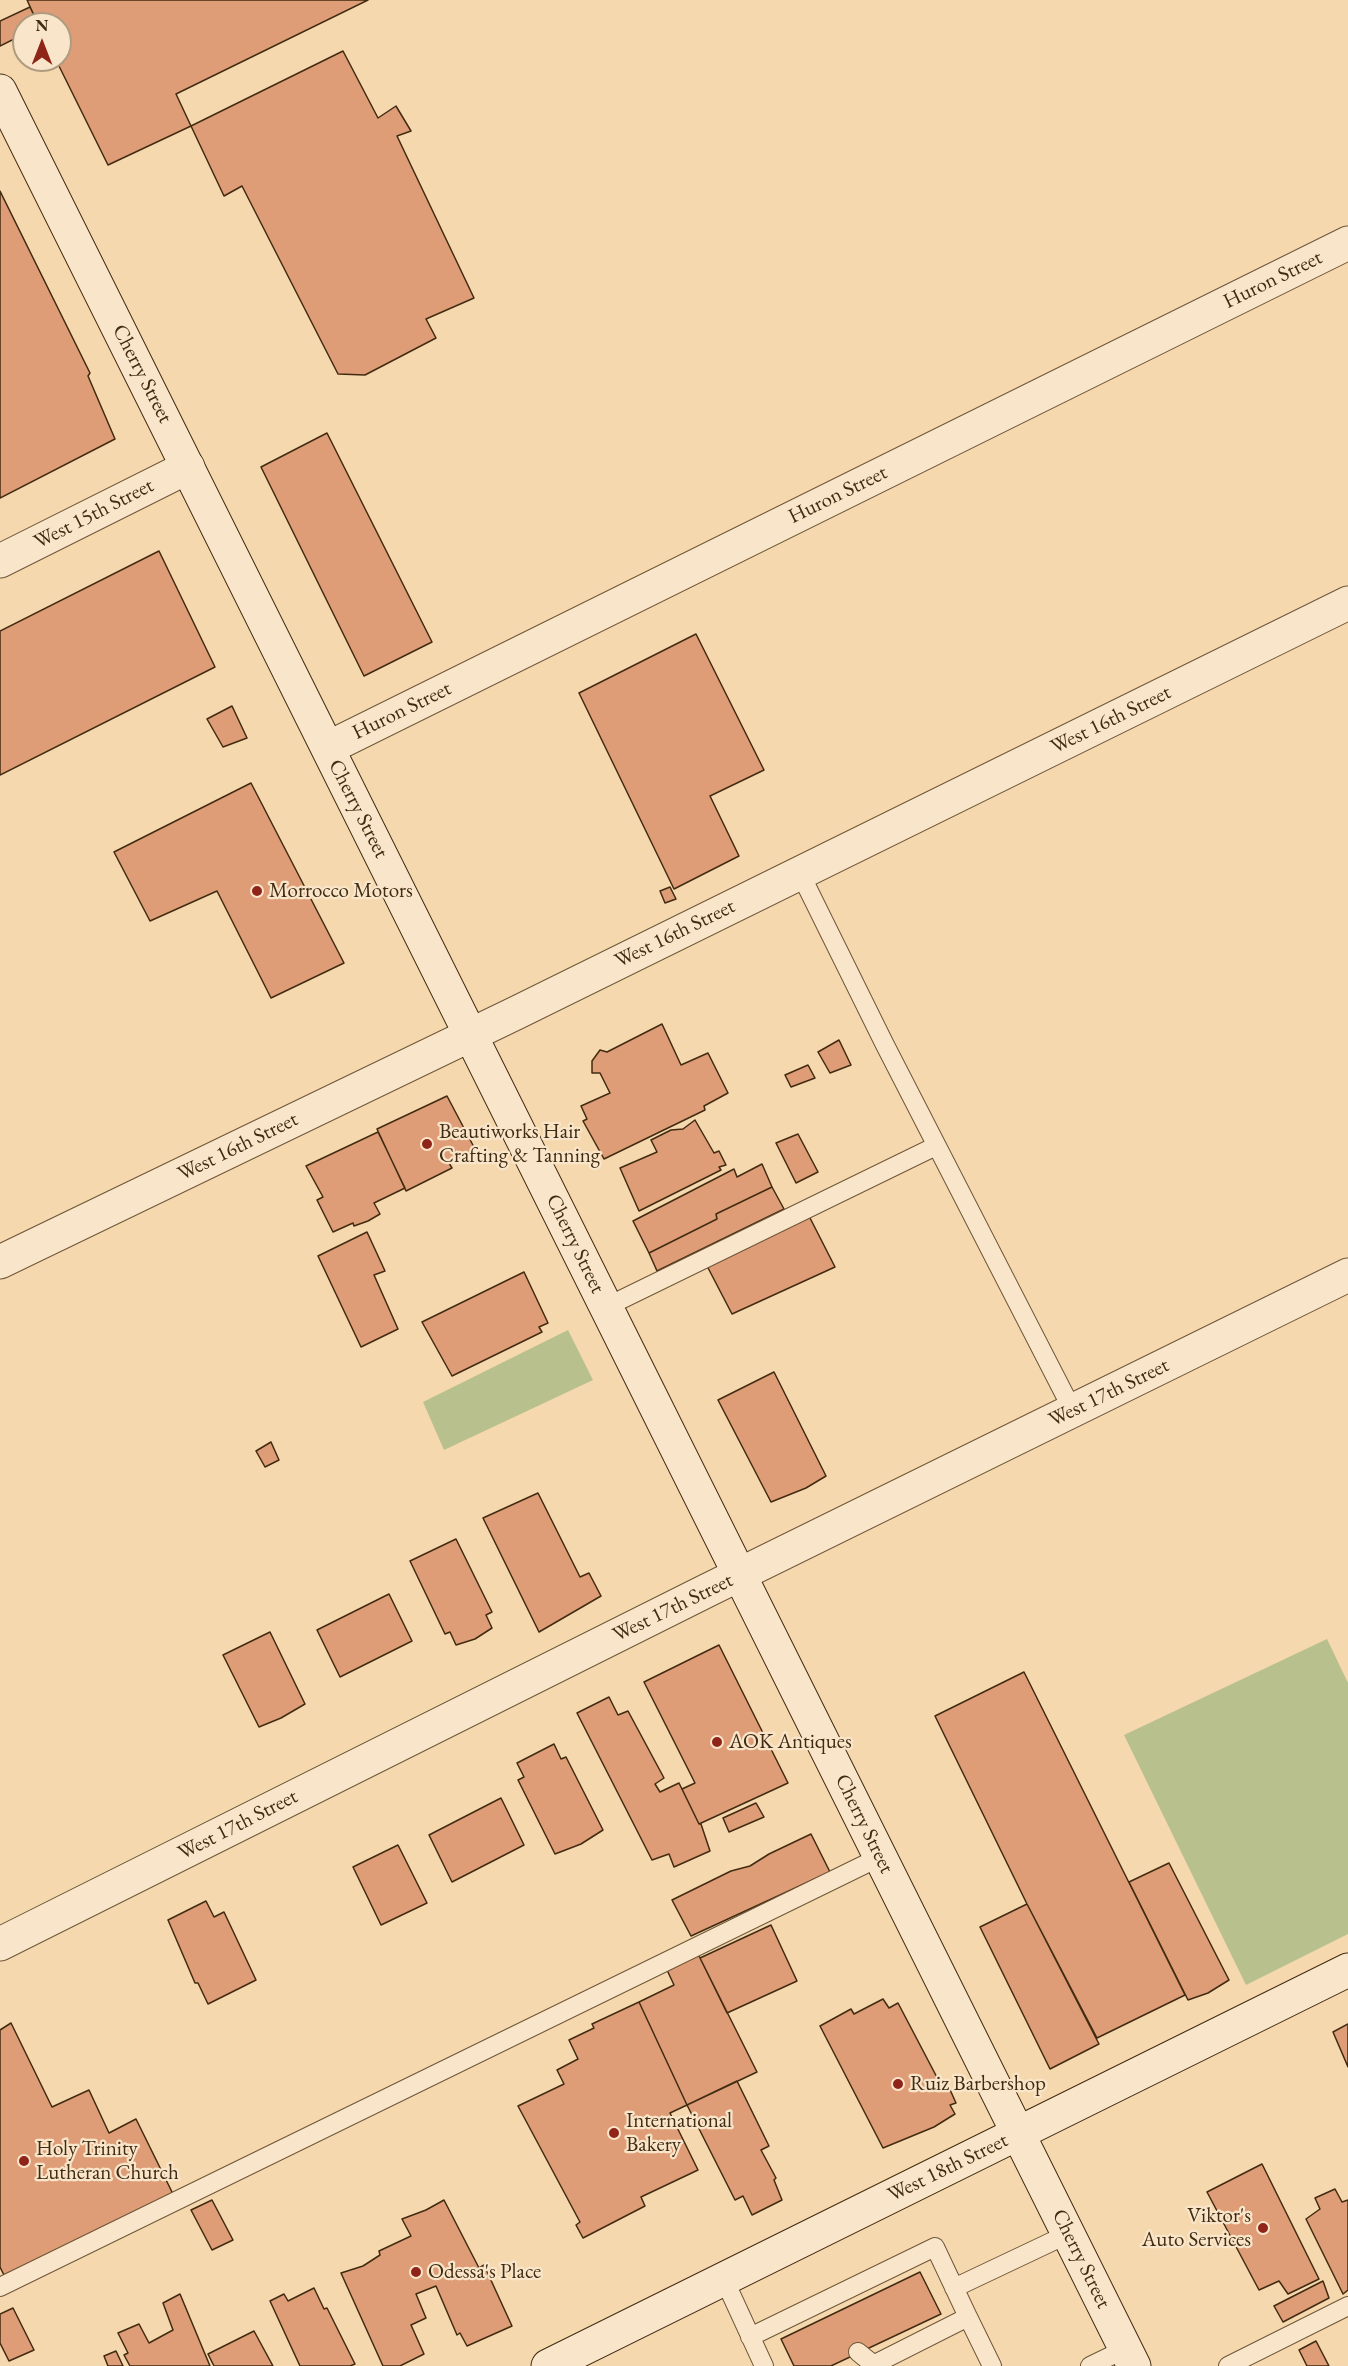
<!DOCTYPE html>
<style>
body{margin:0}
#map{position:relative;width:1348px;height:2366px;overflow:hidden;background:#f6d8ae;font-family:"EB Garamond",serif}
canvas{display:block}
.north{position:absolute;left:12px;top:12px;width:60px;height:60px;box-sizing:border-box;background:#f9e6ca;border:2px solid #af9b80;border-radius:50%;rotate:0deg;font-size:16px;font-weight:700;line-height:24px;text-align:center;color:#412b11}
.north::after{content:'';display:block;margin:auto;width:21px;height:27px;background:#8f2418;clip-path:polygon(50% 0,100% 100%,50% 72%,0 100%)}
</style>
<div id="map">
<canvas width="1348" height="2366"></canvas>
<div class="north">N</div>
</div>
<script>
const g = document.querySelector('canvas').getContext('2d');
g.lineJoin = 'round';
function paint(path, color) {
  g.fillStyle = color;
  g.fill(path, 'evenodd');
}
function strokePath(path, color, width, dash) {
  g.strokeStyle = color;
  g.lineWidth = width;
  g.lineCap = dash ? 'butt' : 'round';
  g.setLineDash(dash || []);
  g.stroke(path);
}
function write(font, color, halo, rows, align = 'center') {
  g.font = font + ' "EB Garamond",serif';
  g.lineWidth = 4.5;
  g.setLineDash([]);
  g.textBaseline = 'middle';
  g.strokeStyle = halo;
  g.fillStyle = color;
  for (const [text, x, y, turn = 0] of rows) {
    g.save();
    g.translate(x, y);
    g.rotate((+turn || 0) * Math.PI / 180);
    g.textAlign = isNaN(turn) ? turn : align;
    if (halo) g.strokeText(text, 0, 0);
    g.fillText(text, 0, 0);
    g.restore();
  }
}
paint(new Path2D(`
 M 568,1330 L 593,1380 L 444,1450 L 423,1402 Z
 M 1327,1639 L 1348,1683 L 1348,1934 L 1246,1985 L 1124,1735 Z`), '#b8c08e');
const building = new Path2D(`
 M 27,0 L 368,0 L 176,94 L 191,126 L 108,165 L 56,60 L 60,60 L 60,24 L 38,24 Z
 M 30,7 L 38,24 L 24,24 L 24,34 L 0,46 L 0,21 Z
 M 343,51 L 378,118 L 396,106 L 411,131 L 397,136 L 474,298 L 426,319 L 436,338 L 365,375 L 338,374 L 242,186 L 224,196 L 191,126 Z
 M 0,191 L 90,373 L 88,376 L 115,439 L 0,498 Z
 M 327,433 L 432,642 L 364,676 L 261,467 Z
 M 159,551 L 215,667 L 0,775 L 0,631 Z
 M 696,634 L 764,770 L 710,796 L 739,856 L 674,889 L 579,693 Z
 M 232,706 L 247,738 L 223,747 L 207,719 Z
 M 251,783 L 344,963 L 271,998 L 217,891 L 150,921 L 114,852 Z
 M 670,887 L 676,899 L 665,903 L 660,891 Z
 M 662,1024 L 681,1065 L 708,1053 L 728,1093 L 704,1106 L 705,1110 L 604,1159 L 583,1121 L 587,1119 L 581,1106 L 610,1093 L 600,1073 L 592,1073 L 592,1061 L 600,1050 L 607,1052 Z
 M 839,1040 L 851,1065 L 830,1073 L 818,1052 Z
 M 808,1065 L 815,1078 L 791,1087 L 785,1075 Z
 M 447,1096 L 475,1149 L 449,1163 L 452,1168 L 406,1191 L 377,1129 Z
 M 695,1120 L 714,1153 L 719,1151 L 726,1165 L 719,1167 L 721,1170 L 639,1211 L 620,1168 L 657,1152 L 651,1140 L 671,1130 L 683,1129 Z
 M 378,1132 L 405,1188 L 374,1203 L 380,1214 L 368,1221 L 354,1226 L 353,1223 L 333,1232 L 317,1200 L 323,1197 L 306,1166 Z
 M 798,1134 L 818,1172 L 796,1183 L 776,1143 Z
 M 762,1164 L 772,1187 L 716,1214 L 717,1219 L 649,1253 L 633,1221 L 734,1169 L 737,1177 Z
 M 772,1187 L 784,1209 L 657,1271 L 649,1253 L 717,1219 L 716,1214 Z
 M 808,1214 L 835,1267 L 732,1314 L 706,1264 Z
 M 367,1232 L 385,1271 L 374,1275 L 398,1329 L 361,1347 L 318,1256 Z
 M 524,1272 L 548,1323 L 539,1327 L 542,1332 L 452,1376 L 422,1322 Z
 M 774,1372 L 826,1476 L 806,1488 L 771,1502 L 718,1400 Z
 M 271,1442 L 279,1460 L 265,1467 L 256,1451 Z
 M 538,1493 L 580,1577 L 589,1573 L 601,1596 L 539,1632 L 483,1518 Z
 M 456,1539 L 492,1612 L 486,1615 L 492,1628 L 475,1639 L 456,1645 L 450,1632 L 445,1634 L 410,1561 Z
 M 389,1594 L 412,1641 L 340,1677 L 317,1630 Z
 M 270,1632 L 305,1704 L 281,1718 L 259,1727 L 223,1655 Z
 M 719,1645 L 788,1783 L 699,1824 L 682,1789 L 695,1783 L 644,1682 Z
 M 1024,1672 L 1185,1995 L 1097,2038 L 1027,1904 L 935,1716 Z
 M 609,1697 L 618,1715 L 628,1711 L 664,1778 L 655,1784 L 660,1792 L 679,1783 L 699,1824 L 701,1824 L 710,1851 L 674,1867 L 669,1854 L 652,1860 L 577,1713 Z
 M 554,1744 L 561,1759 L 566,1757 L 603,1830 L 581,1844 L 555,1854 L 518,1780 L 524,1777 L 517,1763 Z
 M 501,1798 L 524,1845 L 452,1882 L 429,1835 Z
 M 756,1803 L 764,1817 L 729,1832 L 723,1818 Z
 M 811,1834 L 830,1872 L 691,1936 L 672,1900 L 731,1871 L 750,1866 L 769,1854 Z
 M 398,1845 L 427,1903 L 381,1925 L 353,1867 Z
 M 1169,1863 L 1229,1980 L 1208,1993 L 1188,2000 L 1129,1882 Z
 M 206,1901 L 214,1917 L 224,1912 L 256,1980 L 208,2004 L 198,1983 L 195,1983 L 168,1920 Z
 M 1027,1904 L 1099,2044 L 1050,2069 L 980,1927 Z
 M 771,1925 L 797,1981 L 727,2013 L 700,1958 Z
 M 698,1954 L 757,2072 L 687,2105 L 639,2002 L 674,1985 L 667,1970 Z
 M 883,1999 L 889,2008 L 898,2003 L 941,2085 L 947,2083 L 956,2103 L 950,2105 L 955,2114 L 934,2127 L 883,2148 L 820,2026 L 851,2009 L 854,2014 Z
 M 639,2002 L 687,2105 L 670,2113 L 698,2170 L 641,2197 L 645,2206 L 583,2238 L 576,2225 L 580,2222 L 518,2106 L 564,2084 L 557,2070 L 578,2059 L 569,2040 L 594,2028 L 592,2024 Z
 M 11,2023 L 52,2107 L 89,2090 L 109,2133 L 136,2119 L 173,2194 L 5,2277 L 0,2267 L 0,2030 Z
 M 1348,2024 L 1348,2067 L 1333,2032 Z
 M 737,2081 L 769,2146 L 761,2150 L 776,2178 L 774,2180 L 782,2200 L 752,2215 L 743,2196 L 735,2200 L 687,2105 Z
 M 1262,2164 L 1319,2279 L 1288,2294 L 1279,2281 L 1259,2290 L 1207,2192 Z
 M 1335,2189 L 1342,2202 L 1348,2200 L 1348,2290 L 1343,2294 L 1306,2219 L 1320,2209 L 1315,2198 Z
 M 212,2200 L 233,2240 L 212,2250 L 191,2210 Z
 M 444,2200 L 479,2268 L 484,2265 L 512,2326 L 467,2346 L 460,2333 L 457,2335 L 436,2286 L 416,2294 L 426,2318 L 411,2325 L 424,2354 L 400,2366 L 383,2366 L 341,2273 L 363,2266 L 380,2255 L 379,2251 L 411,2236 L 402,2219 L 426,2210 Z
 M 920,2272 L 941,2314 L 831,2366 L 794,2366 L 781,2339 Z
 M 1323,2281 L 1329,2298 L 1283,2322 L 1274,2306 Z
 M 314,2288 L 324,2309 L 327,2308 L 355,2364 L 350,2366 L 300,2366 L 270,2301 L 284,2294 L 288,2301 Z
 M 180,2294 L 210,2366 L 130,2366 L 124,2355 L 128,2353 L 118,2333 L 139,2324 L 149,2343 L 173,2330 L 163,2303 Z
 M 13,2308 L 34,2350 L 9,2361 L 0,2343 L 0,2314 Z
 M 254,2331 L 273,2366 L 214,2366 L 208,2354 Z
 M 1316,2341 L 1329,2366 L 1307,2366 L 1299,2350 Z
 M 116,2351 L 123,2366 L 108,2366 L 104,2356 Z`);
paint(building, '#df9d77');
strokePath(building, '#412b11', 1.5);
const lane = new Path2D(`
 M 800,873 L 884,1043 L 1073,1411
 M 606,1307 L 936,1146
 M 724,2279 L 764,2366
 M 0,2287 L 880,1857
 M 954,2288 L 1068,2234
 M 750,2337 L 935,2247 L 968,2317
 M 858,2352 L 874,2365
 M 871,2366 L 968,2317 L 992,2366
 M 1090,2366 L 1125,2349
 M 1228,2366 L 1348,2306`);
const street = new Path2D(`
 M 0,561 L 188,467
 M 328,748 L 1348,243
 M 0,1262 L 516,1013 L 1348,603
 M 0,1944 L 708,1590 L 1348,1275`);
const secondary = new Path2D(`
 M 0,91 L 1134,2366
 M 548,2366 L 1348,1970`);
strokePath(lane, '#6e5638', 20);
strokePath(street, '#6e5638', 35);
strokePath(secondary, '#412b11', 35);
strokePath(lane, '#f9e6ca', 18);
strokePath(street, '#f9e6ca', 33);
strokePath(secondary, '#f9e6ca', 33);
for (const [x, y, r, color] of [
 [257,891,6,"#8f2418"],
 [427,1144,6,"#8f2418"],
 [717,1742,6,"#8f2418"],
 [898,2084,6,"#8f2418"],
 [614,2133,6,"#8f2418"],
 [24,2161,6,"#8f2418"],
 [1263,2228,6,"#8f2418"],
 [416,2272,6,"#8f2418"]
]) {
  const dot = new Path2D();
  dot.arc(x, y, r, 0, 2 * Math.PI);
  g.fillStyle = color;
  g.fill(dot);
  strokePath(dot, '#f9e6ca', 2);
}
write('21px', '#412b11', '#f9e6ca', [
 ["Huron Street",1273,280,-26],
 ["Cherry Street",142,374,63],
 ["Huron Street",838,495,-26],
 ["West 15th Street",94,514,-27],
 ["Huron Street",402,711,-26],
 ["West 16th Street",1111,720,-26],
 ["Cherry Street",358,809,63],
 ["West 16th Street",675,934,-26],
 ["West 16th Street",238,1147,-26],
 ["Cherry Street",575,1244,64],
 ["West 17th Street",1109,1393,-26],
 ["West 17th Street",673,1608,-26],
 ["Cherry Street",864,1824,64],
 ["West 17th Street",238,1825,-27],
 ["West 18th Street",948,2168,-26],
 ["Cherry Street",1081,2259,64]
]);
write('21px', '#412b11', '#f9e6ca', [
 ["Morrocco Motors",269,891],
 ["Beautiworks Hair",439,1132],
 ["Crafting & Tanning",439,1156],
 ["AOK Antiques",729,1742],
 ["Ruiz Barbershop",910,2084],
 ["International",626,2121],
 ["Bakery",626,2145],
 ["Holy Trinity",36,2149],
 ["Lutheran Church",36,2173],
 ["Viktor's",1251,2216,"right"],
 ["Auto Services",1251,2240,"right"],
 ["Odessa's Place",428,2272]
], 'left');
</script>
